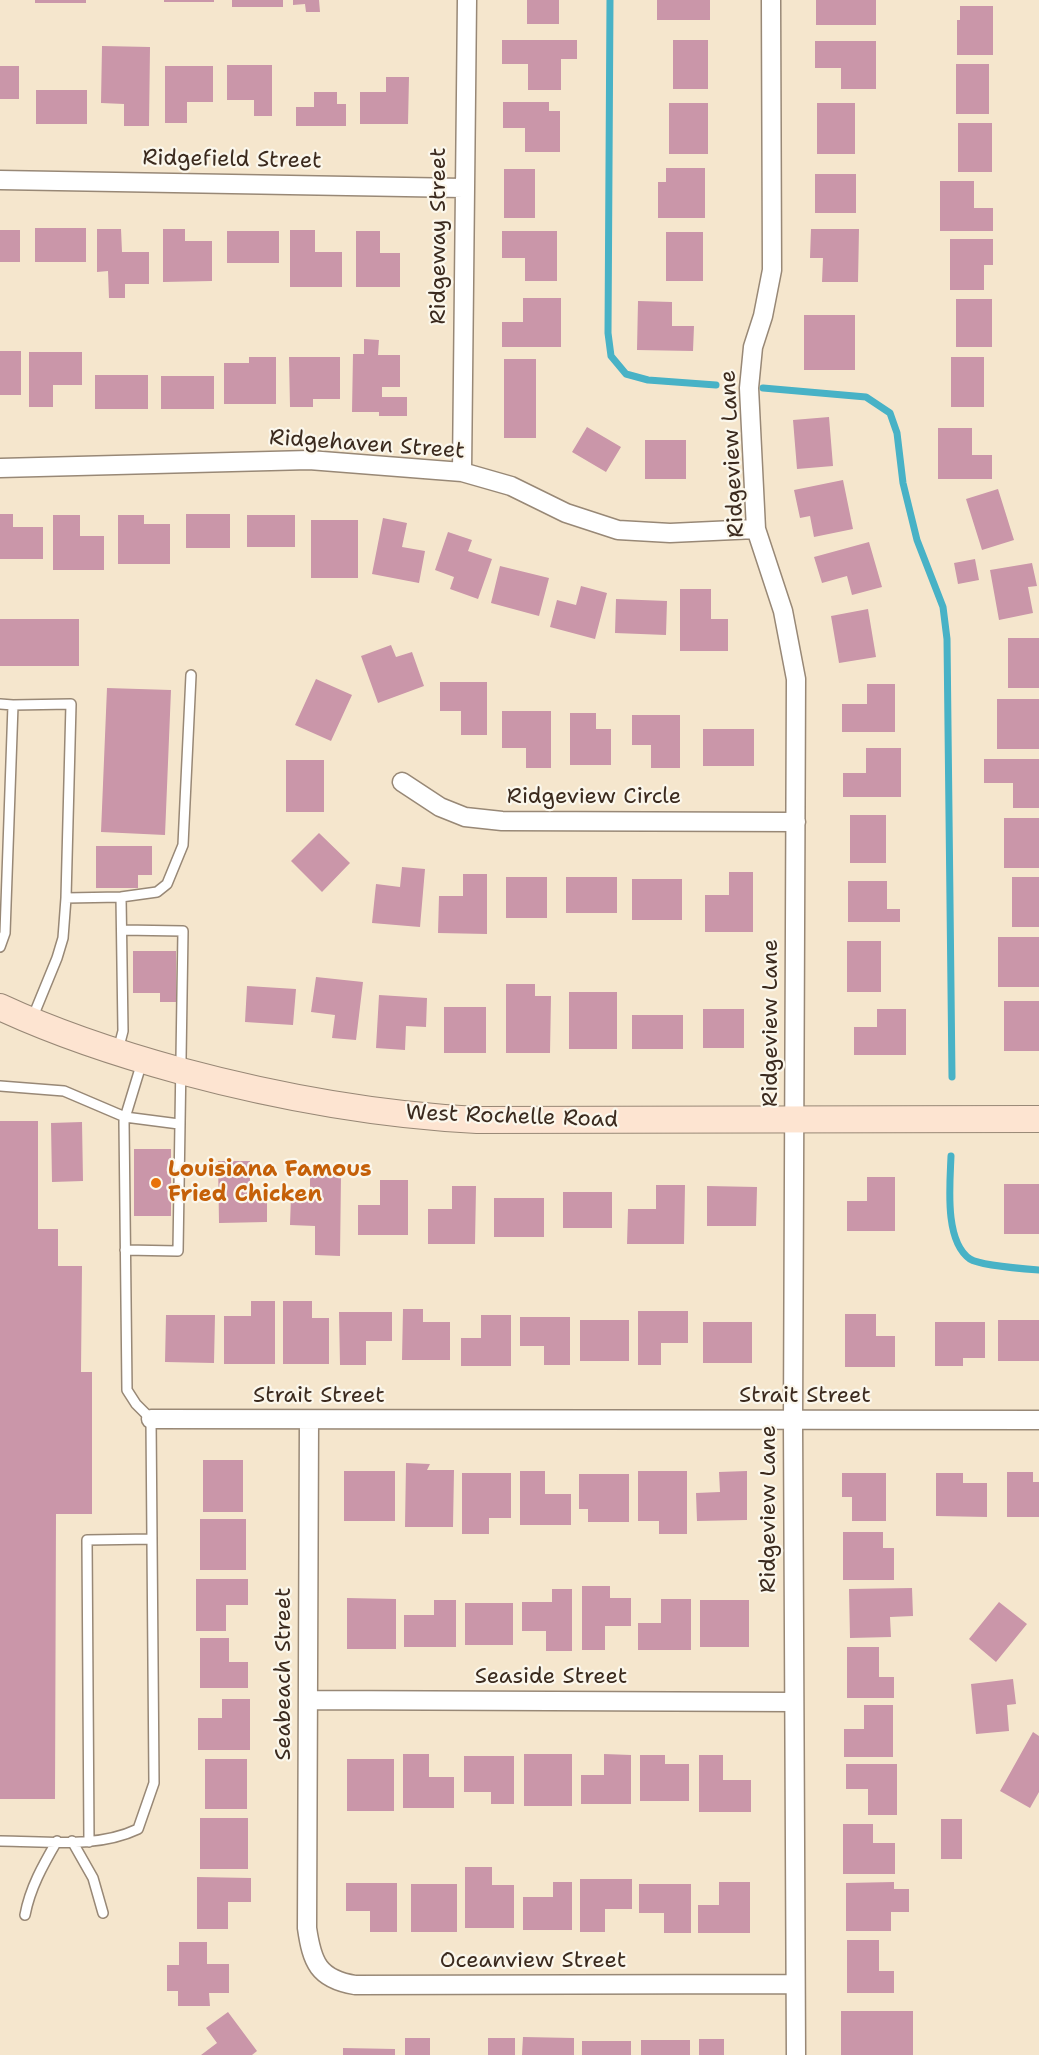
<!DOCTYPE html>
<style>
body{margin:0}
canvas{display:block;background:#f5e6cd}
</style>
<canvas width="1039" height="2055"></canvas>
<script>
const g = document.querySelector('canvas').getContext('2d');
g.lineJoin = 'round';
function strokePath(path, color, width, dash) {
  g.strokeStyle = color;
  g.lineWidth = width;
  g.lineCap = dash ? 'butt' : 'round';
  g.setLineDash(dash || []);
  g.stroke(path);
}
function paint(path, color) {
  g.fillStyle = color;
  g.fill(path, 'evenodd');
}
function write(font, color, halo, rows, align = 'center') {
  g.font = font + ' "Shantell Sans",sans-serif';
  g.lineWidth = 4.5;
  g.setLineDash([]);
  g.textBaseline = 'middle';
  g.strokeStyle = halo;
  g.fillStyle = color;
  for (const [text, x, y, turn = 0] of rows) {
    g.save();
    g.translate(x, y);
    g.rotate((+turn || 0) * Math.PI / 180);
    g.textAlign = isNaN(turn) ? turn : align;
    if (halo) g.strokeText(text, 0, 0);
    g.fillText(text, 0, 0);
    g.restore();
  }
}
strokePath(new Path2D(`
 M 610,0 L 608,333 L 611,356 L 626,374 L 648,380 L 716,385
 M 763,388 L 866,397 L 890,413 L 897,433 L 903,483 L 917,540 L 943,607 L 947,639 L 952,1077
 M 951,1156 C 950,1184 944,1241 970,1259 C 979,1265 1026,1269 1039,1270`), '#48b2c6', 7);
paint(new Path2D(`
 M 35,0 L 86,0 L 86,3 L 35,3 Z
 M 164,0 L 214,0 L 214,2 L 164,2 Z
 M 232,0 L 283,0 L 283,7 L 232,7 Z
 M 293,0 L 319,0 L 320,12 L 306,12 L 305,4 L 293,5 Z
 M 527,0 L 559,0 L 559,24 L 527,24 Z
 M 657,0 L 710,0 L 710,20 L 657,20 Z
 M 816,0 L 876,0 L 876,25 L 816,25 Z
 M 960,6 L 993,6 L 993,55 L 957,55 L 957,20 L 960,20 Z
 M 502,40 L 577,40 L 577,59 L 561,59 L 561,90 L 528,90 L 528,64 L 502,64 Z
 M 673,40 L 708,40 L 708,89 L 673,89 Z
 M 815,41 L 876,41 L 876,89 L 841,89 L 841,68 L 815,68 Z
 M 102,46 L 150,47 L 149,126 L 124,126 L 124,104 L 101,103 Z
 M 956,64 L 989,64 L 989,114 L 956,114 Z
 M 227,65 L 272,65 L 272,116 L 254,116 L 254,100 L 227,100 Z
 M 0,66 L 19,66 L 19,99 L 0,99 Z
 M 165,66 L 213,66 L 213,102 L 187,102 L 187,123 L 165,123 Z
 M 386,77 L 409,77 L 408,124 L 360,124 L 360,92 L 386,92 Z
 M 36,90 L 87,90 L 87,124 L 36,124 Z
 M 314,92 L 337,92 L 337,104 L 346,104 L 346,126 L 296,126 L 296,107 L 314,107 Z
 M 503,102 L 549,102 L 549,111 L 560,111 L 560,152 L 525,152 L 525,128 L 503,128 Z
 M 669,103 L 708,103 L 708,154 L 669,154 Z
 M 817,103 L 855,103 L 855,154 L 817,154 Z
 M 958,123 L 992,123 L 992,172 L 958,172 Z
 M 666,168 L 705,168 L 705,218 L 658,218 L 658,182 L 666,182 Z
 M 504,169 L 535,169 L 535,218 L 504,218 Z
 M 815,174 L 856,174 L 856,213 L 815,213 Z
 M 940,181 L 974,181 L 974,208 L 993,208 L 993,231 L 940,231 Z
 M 35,228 L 86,228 L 86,262 L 35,262 Z
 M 97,229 L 121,229 L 122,252 L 149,252 L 149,284 L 125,284 L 125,298 L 109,298 L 108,271 L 97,272 Z
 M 163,229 L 185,229 L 185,241 L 212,241 L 212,281 L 163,282 Z
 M 811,229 L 859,229 L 858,282 L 822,282 L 823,258 L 810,258 Z
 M 0,230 L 20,230 L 20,262 L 0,262 Z
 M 290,230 L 315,230 L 315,252 L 342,252 L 342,287 L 290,287 Z
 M 227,231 L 279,231 L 279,263 L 227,263 Z
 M 356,231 L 380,231 L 380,253 L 400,253 L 400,287 L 356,287 Z
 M 502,231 L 557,231 L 557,281 L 525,281 L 525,258 L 502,258 Z
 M 666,232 L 703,232 L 703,281 L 666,281 Z
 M 950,239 L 993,239 L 993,265 L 984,265 L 984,290 L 950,290 Z
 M 523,298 L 561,298 L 561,347 L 502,347 L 502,322 L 523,322 Z
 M 956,299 L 992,299 L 992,347 L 956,347 Z
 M 638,301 L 672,302 L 672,326 L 694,326 L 693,351 L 637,350 Z
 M 804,315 L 855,315 L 855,370 L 804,370 Z
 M 364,339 L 379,340 L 378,355 L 400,355 L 400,387 L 382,387 L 382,397 L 407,397 L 407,416 L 379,416 L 379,412 L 352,412 L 353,354 L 364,354 Z
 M 0,351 L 21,351 L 21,395 L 0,395 Z
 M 29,352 L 82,352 L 82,385 L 53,385 L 53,407 L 29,407 Z
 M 249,357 L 276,357 L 276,404 L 224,404 L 224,363 L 249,363 Z
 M 289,357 L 340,357 L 340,399 L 313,399 L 313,407 L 290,407 Z
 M 951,357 L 984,357 L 984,407 L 951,407 Z
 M 504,359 L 536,359 L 536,438 L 504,438 Z
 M 95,375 L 148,375 L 148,409 L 95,409 Z
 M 161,376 L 214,376 L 214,409 L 161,409 Z
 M 829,417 L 833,466 L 797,469 L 793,420 Z
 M 587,427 L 621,447 L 606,472 L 572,452 Z
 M 938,428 L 972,428 L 972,455 L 992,455 L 992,479 L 938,479 Z
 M 645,440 L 686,440 L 686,479 L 645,479 Z
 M 843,480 L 853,529 L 814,537 L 810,516 L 800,518 L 794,490 Z
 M 998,489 L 1014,540 L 982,550 L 966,499 Z
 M 0,514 L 13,514 L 13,527 L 43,527 L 43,559 L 0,559 Z
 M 186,514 L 230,514 L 230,548 L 186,548 Z
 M 53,515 L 80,515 L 80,536 L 104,536 L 104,570 L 53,570 Z
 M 118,515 L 144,515 L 144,524 L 170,524 L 170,564 L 118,564 Z
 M 247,515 L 295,515 L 295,547 L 247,547 Z
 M 383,518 L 407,523 L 402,547 L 425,551 L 419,583 L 372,574 Z
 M 311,520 L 358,520 L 358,578 L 311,578 Z
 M 448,532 L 472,540 L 468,551 L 492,559 L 478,599 L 450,589 L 454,577 L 435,570 Z
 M 869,542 L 882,587 L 852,595 L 847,576 L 822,583 L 814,557 Z
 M 975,559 L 979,580 L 958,584 L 954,563 Z
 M 1032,563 L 1037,586 L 1028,587 L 1033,613 L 999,620 L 990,570 Z
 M 500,566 L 549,578 L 539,616 L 491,603 Z
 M 581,586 L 607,593 L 595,639 L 550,627 L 557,600 L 576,605 Z
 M 680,589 L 711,589 L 711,619 L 728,619 L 728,651 L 680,651 Z
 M 616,599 L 667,601 L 666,635 L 615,633 Z
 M 868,609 L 876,657 L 839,663 L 831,616 Z
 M 0,619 L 79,619 L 79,666 L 0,666 Z
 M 1008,638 L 1039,638 L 1039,688 L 1008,688 Z
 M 391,645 L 396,657 L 412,652 L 424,686 L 378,703 L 361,656 Z
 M 316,679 L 352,695 L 331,741 L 295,725 Z
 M 440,682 L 487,682 L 487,735 L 461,735 L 461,711 L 440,711 Z
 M 867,684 L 895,684 L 895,732 L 842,732 L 842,704 L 867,704 Z
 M 107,688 L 171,690 L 165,835 L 101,832 Z
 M 997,699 L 1039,699 L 1039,749 L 997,749 Z
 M 502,711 L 551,711 L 551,768 L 526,768 L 526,748 L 502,748 Z
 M 570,713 L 596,713 L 596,729 L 611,729 L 611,765 L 570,765 Z
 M 632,715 L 680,715 L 680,768 L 651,768 L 651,745 L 632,745 Z
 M 703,729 L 754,729 L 754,766 L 703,766 Z
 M 866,748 L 901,748 L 901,797 L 843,797 L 843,773 L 866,773 Z
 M 984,759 L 1039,759 L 1039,808 L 1013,808 L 1013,783 L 984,783 Z
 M 286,760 L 324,760 L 324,812 L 286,812 Z
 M 850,815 L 886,815 L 886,863 L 850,863 Z
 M 1004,818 L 1039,818 L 1039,868 L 1004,868 Z
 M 319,833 L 350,863 L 322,892 L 291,861 Z
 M 96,846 L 152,846 L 152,875 L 138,875 L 138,888 L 96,888 Z
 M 402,867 L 425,869 L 420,927 L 372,923 L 376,884 L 400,887 Z
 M 729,872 L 753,872 L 753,932 L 705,932 L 705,895 L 729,895 Z
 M 463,874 L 487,874 L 487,934 L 438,933 L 439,896 L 463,896 Z
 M 506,877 L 547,877 L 547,918 L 506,918 Z
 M 566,877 L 617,877 L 617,913 L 566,913 Z
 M 1012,877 L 1039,877 L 1039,927 L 1012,927 Z
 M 632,879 L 682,879 L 682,920 L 632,920 Z
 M 848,881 L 887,881 L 887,909 L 900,909 L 900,922 L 848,922 Z
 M 998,937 L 1039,937 L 1039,987 L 998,987 Z
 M 847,941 L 881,941 L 881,992 L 847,992 Z
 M 133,951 L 176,951 L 176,1002 L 160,1002 L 160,993 L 133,993 Z
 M 316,977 L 363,982 L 356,1040 L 332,1038 L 335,1015 L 311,1012 Z
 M 506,984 L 535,984 L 535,996 L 551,996 L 550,1053 L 506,1053 Z
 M 247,986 L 296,989 L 293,1025 L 245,1022 Z
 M 569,992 L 617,992 L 617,1049 L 569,1049 Z
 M 379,995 L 427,998 L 426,1027 L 406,1026 L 405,1050 L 376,1048 Z
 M 1004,1001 L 1039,1001 L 1039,1051 L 1004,1051 Z
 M 444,1007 L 486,1007 L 486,1053 L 444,1053 Z
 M 703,1009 L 744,1009 L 744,1048 L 703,1048 Z
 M 877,1009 L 906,1009 L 906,1055 L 854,1055 L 854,1027 L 877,1027 Z
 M 632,1015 L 683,1015 L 683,1049 L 632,1049 Z
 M 0,1121 L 38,1121 L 38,1229 L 58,1229 L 58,1266 L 82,1266 L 81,1372 L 92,1372 L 92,1514 L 56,1514 L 55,1799 L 0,1799 Z
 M 82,1122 L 83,1181 L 52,1182 L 51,1123 Z
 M 134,1149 L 171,1149 L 171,1216 L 134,1216 Z
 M 218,1161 L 250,1161 L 250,1191 L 267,1191 L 267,1222 L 219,1223 Z
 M 310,1174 L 341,1175 L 340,1256 L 315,1255 L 315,1226 L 290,1225 L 291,1196 L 310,1196 Z
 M 867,1177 L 895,1177 L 895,1231 L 847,1231 L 847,1201 L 867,1201 Z
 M 380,1180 L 408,1180 L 408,1235 L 358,1235 L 358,1205 L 380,1205 Z
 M 1004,1184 L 1039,1184 L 1039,1234 L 1004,1234 Z
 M 656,1185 L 685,1185 L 684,1244 L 627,1244 L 628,1209 L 656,1209 Z
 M 452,1186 L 476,1186 L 475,1244 L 428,1244 L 428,1209 L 452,1209 Z
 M 707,1186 L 757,1187 L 756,1226 L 707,1226 Z
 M 563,1192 L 612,1192 L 612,1228 L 563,1228 Z
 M 494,1198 L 544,1198 L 544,1237 L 494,1237 Z
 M 251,1301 L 275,1301 L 275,1364 L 224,1364 L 224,1316 L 251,1316 Z
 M 283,1301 L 312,1301 L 312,1318 L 329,1318 L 329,1364 L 283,1364 Z
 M 403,1309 L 423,1309 L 423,1322 L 450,1322 L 450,1360 L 402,1360 Z
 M 638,1311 L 688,1311 L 688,1343 L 661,1343 L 661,1365 L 638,1365 Z
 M 339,1312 L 392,1312 L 392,1341 L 366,1341 L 366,1365 L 340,1365 Z
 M 845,1314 L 876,1314 L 876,1336 L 895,1336 L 895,1367 L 845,1367 Z
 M 166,1315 L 215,1315 L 214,1363 L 165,1362 Z
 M 481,1315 L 511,1315 L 511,1366 L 461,1366 L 461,1338 L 481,1338 Z
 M 520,1317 L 570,1317 L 570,1365 L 544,1365 L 544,1346 L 520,1346 Z
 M 580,1320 L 629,1320 L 629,1361 L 580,1361 Z
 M 998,1320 L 1039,1320 L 1039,1361 L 998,1361 Z
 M 703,1322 L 752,1322 L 752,1363 L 703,1363 Z
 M 935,1322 L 985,1322 L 985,1358 L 963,1358 L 963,1366 L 935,1366 Z
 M 203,1460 L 243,1460 L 243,1512 L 203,1512 Z
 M 406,1463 L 430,1464 L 427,1470 L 454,1470 L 453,1527 L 405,1527 Z
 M 344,1471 L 395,1471 L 395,1521 L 344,1521 Z
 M 520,1471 L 545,1471 L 545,1494 L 571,1494 L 571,1525 L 520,1525 Z
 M 638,1471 L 687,1471 L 687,1534 L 659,1534 L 659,1521 L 638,1521 Z
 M 747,1471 L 747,1520 L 697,1521 L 696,1493 L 720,1492 L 719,1472 Z
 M 1007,1472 L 1033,1472 L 1033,1482 L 1039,1482 L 1039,1517 L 1007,1517 Z
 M 462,1473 L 511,1473 L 511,1518 L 489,1518 L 489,1534 L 462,1534 Z
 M 842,1473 L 886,1473 L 886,1521 L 852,1521 L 852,1497 L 842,1497 Z
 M 936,1473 L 963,1473 L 963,1483 L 987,1483 L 987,1517 L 936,1516 Z
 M 579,1474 L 629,1474 L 629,1522 L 588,1522 L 588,1509 L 579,1509 Z
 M 200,1519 L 246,1519 L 246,1570 L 200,1570 Z
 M 843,1532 L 883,1532 L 883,1548 L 894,1548 L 894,1580 L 843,1580 Z
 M 196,1579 L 248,1579 L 248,1605 L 226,1605 L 226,1631 L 196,1631 Z
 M 582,1586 L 610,1586 L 610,1598 L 631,1598 L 631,1626 L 605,1626 L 605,1650 L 582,1650 Z
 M 912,1588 L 913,1616 L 890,1617 L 891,1637 L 850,1638 L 849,1589 Z
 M 552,1589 L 572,1589 L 572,1651 L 546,1651 L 546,1631 L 522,1631 L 522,1602 L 552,1602 Z
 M 347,1598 L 396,1599 L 396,1649 L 347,1649 Z
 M 661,1599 L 691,1599 L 691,1650 L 638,1650 L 638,1623 L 661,1623 Z
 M 434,1600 L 456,1600 L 456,1647 L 404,1647 L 404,1615 L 434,1615 Z
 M 700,1600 L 749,1600 L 749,1647 L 700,1647 Z
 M 999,1602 L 1027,1624 L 996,1662 L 969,1639 Z
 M 465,1603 L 513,1603 L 513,1645 L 465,1645 Z
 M 200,1638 L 229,1638 L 229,1662 L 248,1662 L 248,1688 L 200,1688 Z
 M 847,1647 L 879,1647 L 879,1677 L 894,1677 L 894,1698 L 847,1698 Z
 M 1013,1679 L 1016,1704 L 1007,1705 L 1009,1731 L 976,1734 L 971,1684 Z
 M 222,1699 L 250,1699 L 250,1750 L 198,1750 L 198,1718 L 222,1718 Z
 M 864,1705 L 893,1705 L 893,1757 L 844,1757 L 844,1729 L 864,1729 Z
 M 1033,1732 L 1039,1736 L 1039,1792 L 1030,1808 L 1000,1791 Z
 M 403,1754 L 429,1754 L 429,1777 L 454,1777 L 454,1808 L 403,1808 Z
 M 524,1754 L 572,1754 L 572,1806 L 524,1806 Z
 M 604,1754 L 631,1755 L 631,1804 L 581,1804 L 581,1775 L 604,1775 Z
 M 640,1755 L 665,1755 L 665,1764 L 689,1764 L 689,1801 L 640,1801 Z
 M 699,1755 L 723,1755 L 723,1780 L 751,1780 L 751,1812 L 699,1812 Z
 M 464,1756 L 514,1756 L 514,1804 L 491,1804 L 491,1792 L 464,1792 Z
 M 205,1759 L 247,1759 L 247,1809 L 205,1809 Z
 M 347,1759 L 394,1759 L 394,1811 L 347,1811 Z
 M 846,1764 L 897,1764 L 897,1815 L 868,1815 L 868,1789 L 846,1789 Z
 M 200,1818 L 248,1818 L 248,1869 L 200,1869 Z
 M 941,1819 L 962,1819 L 962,1859 L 941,1859 Z
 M 843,1824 L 873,1824 L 873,1843 L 895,1843 L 895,1874 L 843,1874 Z
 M 465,1867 L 492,1867 L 492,1885 L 514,1885 L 514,1928 L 465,1928 Z
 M 197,1877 L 251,1878 L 251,1902 L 228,1902 L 228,1929 L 197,1929 Z
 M 580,1879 L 632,1879 L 632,1909 L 605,1909 L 605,1932 L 580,1932 Z
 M 553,1882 L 572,1882 L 572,1930 L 523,1930 L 523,1897 L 553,1897 Z
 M 719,1882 L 750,1882 L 750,1933 L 698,1933 L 698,1905 L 719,1905 Z
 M 894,1882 L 894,1889 L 909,1889 L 909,1912 L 891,1912 L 891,1931 L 846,1931 L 846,1883 Z
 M 346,1883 L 397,1883 L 397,1932 L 370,1932 L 370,1911 L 346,1911 Z
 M 411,1884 L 457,1884 L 457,1932 L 411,1932 Z
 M 639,1884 L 691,1884 L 691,1933 L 664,1933 L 664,1913 L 639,1913 Z
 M 847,1940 L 879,1940 L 879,1971 L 894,1971 L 894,1993 L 847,1993 Z
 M 179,1942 L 207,1942 L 207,1964 L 229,1964 L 229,1993 L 209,1993 L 210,2006 L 178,2006 L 178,1991 L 167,1991 L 167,1965 L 179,1965 Z
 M 841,2011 L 913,2011 L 913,2055 L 841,2055 Z
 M 228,2012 L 257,2051 L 252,2055 L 201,2055 L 217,2043 L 206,2028 Z
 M 523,2037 L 574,2038 L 574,2055 L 522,2055 Z
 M 405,2038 L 430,2038 L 430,2055 L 405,2055 Z
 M 488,2038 L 515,2038 L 515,2055 L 488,2055 Z
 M 699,2039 L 724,2039 L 724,2055 L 699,2055 Z
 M 641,2040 L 690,2040 L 690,2055 L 641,2055 Z
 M 582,2041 L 631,2041 L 631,2055 L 582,2055 Z
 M 343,2048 L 395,2049 L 395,2055 L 343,2055 Z`), '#ca96a9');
const lane = new Path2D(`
 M 0,704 L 13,705 L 5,933 L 0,947
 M 13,705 L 71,704 L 66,898 L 63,938 L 57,958 L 32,1019
 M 66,898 L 121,897 L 157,892 L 167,884 L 183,845 L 191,675
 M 122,930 L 183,931 L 178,1251 L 125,1250
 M 118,1050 L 123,1031 L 121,897
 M 0,1086 L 64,1091 L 125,1117 L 179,1124
 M 0,1841 C 45,1841 96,1849 138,1829 L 154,1783 L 151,1419 L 136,1404 L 127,1390 L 124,1121 L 142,1062
 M 72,1841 L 93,1878 L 103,1913
 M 89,1842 L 87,1540 L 152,1539
 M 25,1915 C 30,1888 43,1865 57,1841`);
const street = new Path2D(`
 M 771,0 L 772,270 L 763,316 L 753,347 L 749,388 L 756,529 L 783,611 L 796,679 L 793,1421 L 796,2055
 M 0,180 L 463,188
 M 0,468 L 309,460 L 462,472 L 511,486 L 566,513 L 618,530 L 670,533 L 756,529
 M 462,472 L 467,0
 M 402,782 L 440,807 L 465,817 L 502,821 L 796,822
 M 151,1419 L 1039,1420
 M 309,1420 L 307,1928 C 312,1962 318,1979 355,1985 L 795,1984
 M 308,1700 L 794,1702`);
const secondary = new Path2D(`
 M 0,1007 C 58,1034 119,1054 181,1071 C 278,1097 377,1115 477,1120 L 1039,1119`);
strokePath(lane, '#988876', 12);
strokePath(street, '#988876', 21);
strokePath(secondary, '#988876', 28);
strokePath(lane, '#fff', 9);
strokePath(street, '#fff', 18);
strokePath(secondary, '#fde4d1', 26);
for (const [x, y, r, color] of [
 [156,1183,6,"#e8710a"]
]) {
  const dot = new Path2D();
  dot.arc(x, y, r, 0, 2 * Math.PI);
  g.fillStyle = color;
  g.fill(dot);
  strokePath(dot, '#fbf7ec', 2);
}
write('22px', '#3b2a1e', '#fbf7ec', [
 ["Ridgefield Street",232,160,1],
 ["Ridgeway Street",439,236,-90],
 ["Ridgehaven Street",367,445,4],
 ["Ridgeview Lane",733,454,-93],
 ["Ridgeview Circle",594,797],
 ["Ridgeview Lane",771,1023,-90],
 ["West Rochelle Road",512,1117,2],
 ["Strait Street",319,1396],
 ["Strait Street",805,1396],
 ["Ridgeview Lane",769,1509,-90],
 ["Seabeach Street",284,1674,-90],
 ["Seaside Street",551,1677],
 ["Oceanview Street",533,1961]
]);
write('bold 22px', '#c56008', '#fbf7ec', [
 ["Louisiana Famous",168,1170],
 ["Fried Chicken",168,1195]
], 'left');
</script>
